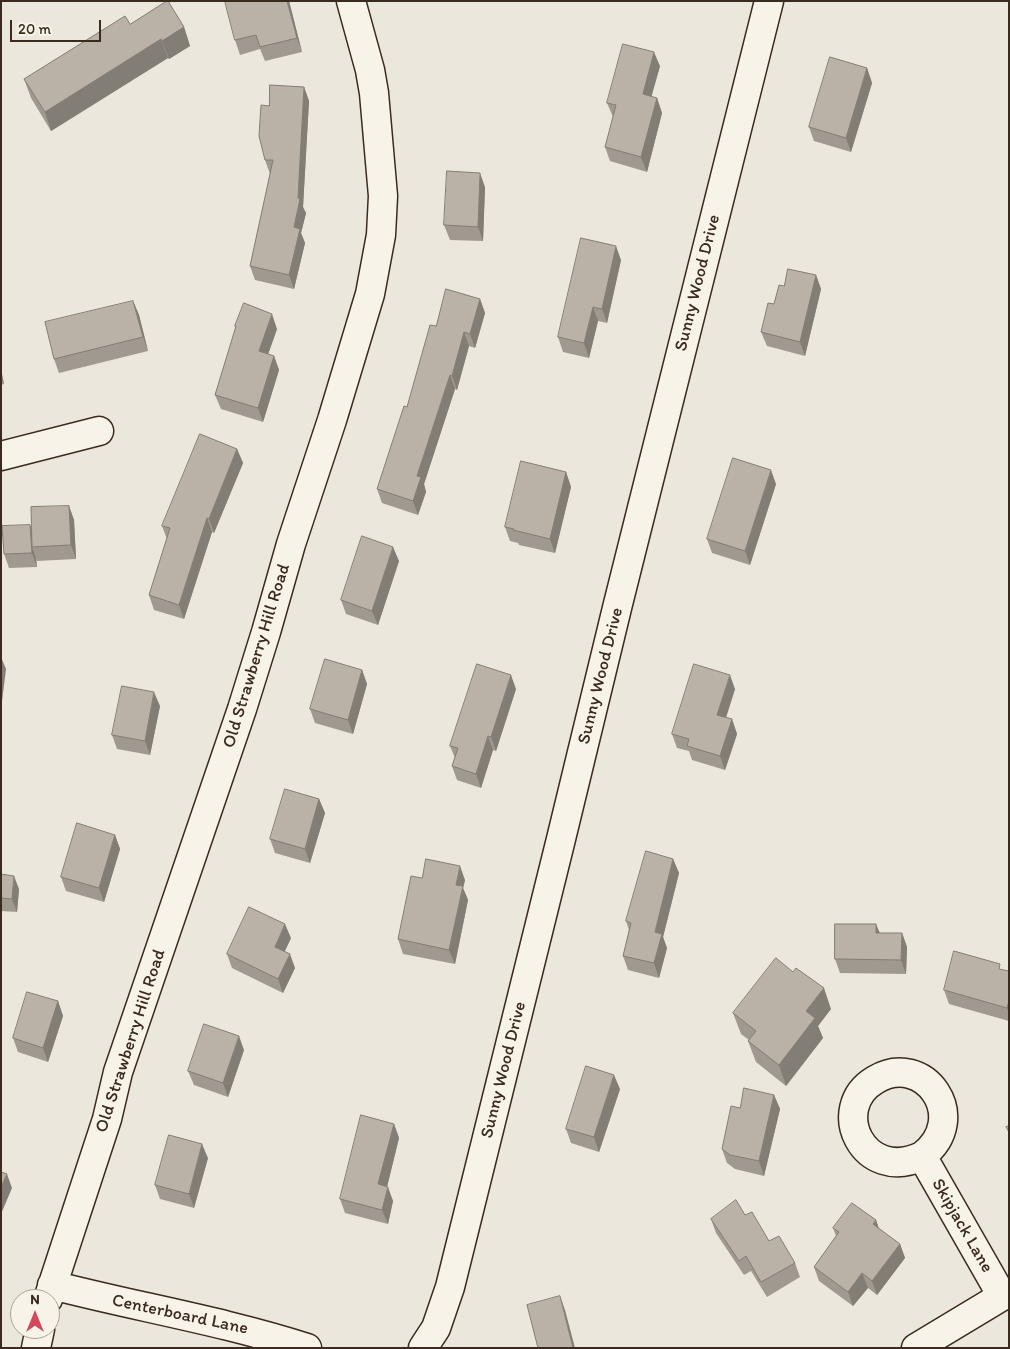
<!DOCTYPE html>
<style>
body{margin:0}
#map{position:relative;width:1010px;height:1349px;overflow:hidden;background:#ece7dc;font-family:Itim,sans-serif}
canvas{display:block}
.frame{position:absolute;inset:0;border:2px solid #3b2a1e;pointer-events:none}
.north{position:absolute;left:10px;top:1289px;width:50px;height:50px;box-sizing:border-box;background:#f7f3e8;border:1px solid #aca397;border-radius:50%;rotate:0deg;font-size:14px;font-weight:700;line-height:20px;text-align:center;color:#3b2a1e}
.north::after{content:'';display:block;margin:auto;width:18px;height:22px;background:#d1495b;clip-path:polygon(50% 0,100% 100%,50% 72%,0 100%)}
.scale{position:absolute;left:10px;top:20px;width:91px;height:22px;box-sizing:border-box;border:2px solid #3b2a1e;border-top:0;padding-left:6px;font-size:15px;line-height:18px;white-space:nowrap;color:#3b2a1e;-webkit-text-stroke:4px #f7f3e8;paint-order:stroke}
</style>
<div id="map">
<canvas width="1010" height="1349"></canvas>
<div class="frame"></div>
<div class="north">N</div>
<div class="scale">20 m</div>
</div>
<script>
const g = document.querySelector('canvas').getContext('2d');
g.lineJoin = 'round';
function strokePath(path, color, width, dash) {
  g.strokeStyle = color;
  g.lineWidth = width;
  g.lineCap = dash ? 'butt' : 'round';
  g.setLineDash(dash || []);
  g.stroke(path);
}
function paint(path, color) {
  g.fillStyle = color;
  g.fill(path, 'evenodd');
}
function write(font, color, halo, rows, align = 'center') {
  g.font = font + ' Itim,sans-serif';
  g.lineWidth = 4;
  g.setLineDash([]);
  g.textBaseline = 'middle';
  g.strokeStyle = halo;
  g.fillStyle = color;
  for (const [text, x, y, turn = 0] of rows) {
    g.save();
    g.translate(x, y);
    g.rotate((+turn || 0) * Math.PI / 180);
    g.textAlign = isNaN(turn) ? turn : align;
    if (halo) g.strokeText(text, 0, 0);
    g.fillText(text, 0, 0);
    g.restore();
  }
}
const street = new Path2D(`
 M 1,456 L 99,431
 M 922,1156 C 863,1184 828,1108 875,1080 C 924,1050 972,1118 922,1156 L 1002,1296
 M 52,1285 C 137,1307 223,1321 307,1348
 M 48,1299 L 107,1119 L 118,1072 L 242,709 L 266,632 L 291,544 L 332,420 L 370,294 L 381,235 L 383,196 L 374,93 L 370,70 L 351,1
 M 36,1348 L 40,1329
 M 423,1348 L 436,1328 L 450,1287 L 561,839 L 617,608 L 769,1
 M 916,1348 L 1009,1292`);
strokePath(street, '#3b2a1e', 31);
strokePath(street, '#f7f3e8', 28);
paint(new Path2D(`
 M 289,1 L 302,52 L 265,61 L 260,49 L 240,55 L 235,40 Z
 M 130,24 L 184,27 L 190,46 L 169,59 L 168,58 L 51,131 L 31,98 L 24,79 Z
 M 660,66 L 651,97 L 657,98 L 662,113 L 647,172 L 610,161 L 605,147 L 613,117 L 607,103 Z
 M 867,68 L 872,83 L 851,152 L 814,141 L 809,127 Z
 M 304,87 L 309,101 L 303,207 L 306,213 L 301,233 L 305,243 L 294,289 L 255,280 L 250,266 L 270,174 L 265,160 L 269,106 Z
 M 485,187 L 483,241 L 450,240 L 444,225 Z
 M 621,260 L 607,323 L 598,321 L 589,358 L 563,352 L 558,337 Z
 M 816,275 L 821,289 L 805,356 L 767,346 L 761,332 L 784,286 Z
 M 480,299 L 485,313 L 475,348 L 469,346 L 457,390 L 455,389 L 424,484 L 426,492 L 418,515 L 382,503 L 377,489 L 436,326 Z
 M 133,301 L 139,315 L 148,351 L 59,373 L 54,359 Z
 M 235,326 L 277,329 L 268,354 L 274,356 L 279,370 L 263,422 L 221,409 L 215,395 L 236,327 Z
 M 1,370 L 4,384 L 1,385 Z
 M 237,449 L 243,463 L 214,533 L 212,532 L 184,619 L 154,610 L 149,595 L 167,539 L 162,526 Z
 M 566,472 L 571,487 L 555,553 L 519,545 L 518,543 L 510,541 L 505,527 Z
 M 776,484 L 750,565 L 712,553 L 707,539 Z
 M 69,506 L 74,520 L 76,559 L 37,561 L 36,558 L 37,567 L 9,568 L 4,554 L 32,530 Z
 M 399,561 L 378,625 L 346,614 L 341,600 Z
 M 362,670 L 367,684 L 353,734 L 315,723 L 310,709 Z
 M 516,689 L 496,751 L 493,750 L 481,788 L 457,780 L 452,766 L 455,758 L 450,746 Z
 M 735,689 L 726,718 L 732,719 L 737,734 L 725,770 L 692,760 L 689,751 L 677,748 L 672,734 Z
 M 160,706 L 150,755 L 117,749 L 112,735 Z
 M 319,799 L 325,813 L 310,863 L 275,853 L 270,839 Z
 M 115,835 L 120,849 L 104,902 L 66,891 L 61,877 Z
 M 673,859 L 679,873 L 663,937 L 667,948 L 659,978 L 628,970 L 623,956 L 629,930 L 626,921 Z
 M 1,874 L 19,889 L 17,912 L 1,911 Z
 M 422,878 L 465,880 L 463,888 L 468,900 L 455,964 L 403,954 L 398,939 Z
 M 880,933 L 902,933 L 907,947 L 906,974 L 840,973 L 835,959 Z
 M 291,938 L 285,951 L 295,968 L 283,993 L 232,968 L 227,954 Z
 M 1002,970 L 1009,971 L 1009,1021 L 949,1004 L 944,990 Z
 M 58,1001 L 63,1016 L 48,1062 L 18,1052 L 13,1038 Z
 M 831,1009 L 818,1026 L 823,1038 L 786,1086 L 756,1062 L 748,1041 L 749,1040 L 741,1034 L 733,1013 Z
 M 244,1050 L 228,1097 L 194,1085 L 188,1071 Z
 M 620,1089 L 599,1152 L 571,1143 L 566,1129 Z
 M 774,1095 L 780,1109 L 764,1176 L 735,1169 L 727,1163 L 722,1149 L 740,1108 Z
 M 394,1124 L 399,1138 L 387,1187 L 393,1201 L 388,1224 L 345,1213 L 340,1199 Z
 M 208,1158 L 194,1208 L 160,1199 L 155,1185 Z
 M 745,1215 L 769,1241 L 795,1263 L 800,1277 L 767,1297 L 751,1271 L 744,1275 L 716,1233 L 711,1219 Z
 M 876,1220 L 879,1229 L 900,1244 L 905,1258 L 877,1295 L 868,1288 L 853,1306 L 819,1281 L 814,1267 L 836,1236 L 833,1228 Z`), '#a09990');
paint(new Path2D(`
 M 287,1 L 289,1 L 302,52 L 297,38 Z
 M 184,27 L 190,46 L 169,59 L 162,41 Z
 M 161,39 L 168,58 L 51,131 L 45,112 Z
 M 654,52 L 660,66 L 648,109 L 643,94 Z
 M 867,68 L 872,83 L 851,152 L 846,138 Z
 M 304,87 L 309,101 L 303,207 L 306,213 L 301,233 L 305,243 L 294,289 L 289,275 L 298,198 Z
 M 657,98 L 662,113 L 647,172 L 641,157 Z
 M 480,173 L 485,187 L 483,241 L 478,227 Z
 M 616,246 L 621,260 L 607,323 L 602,309 Z
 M 816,275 L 821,289 L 805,356 L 800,342 Z
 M 480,299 L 485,313 L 475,348 L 470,334 Z
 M 133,301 L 139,315 L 148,351 L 143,337 Z
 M 593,307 L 598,321 L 589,358 L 584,343 Z
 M 272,314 L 277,329 L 264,366 L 259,351 Z
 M 464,332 L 469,346 L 457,390 L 452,376 Z
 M 274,356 L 279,370 L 263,422 L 258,408 Z
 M 1,370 L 4,384 L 1,378 Z
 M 450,375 L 455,389 L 424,484 L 426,492 L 418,515 L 413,501 L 417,476 Z
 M 237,449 L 243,463 L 214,533 L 209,519 Z
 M 771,470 L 776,484 L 750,565 L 745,551 Z
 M 566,472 L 571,487 L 555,553 L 550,539 Z
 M 69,506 L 74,520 L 76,559 L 71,545 Z
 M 207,518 L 212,532 L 184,619 L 179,605 Z
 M 30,525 L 35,539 L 32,547 L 36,558 L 37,567 L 32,553 Z
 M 393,547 L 399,561 L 378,625 L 372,611 Z
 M 1,657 L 6,669 L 2,701 L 1,698 Z
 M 362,670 L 367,684 L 353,734 L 348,720 Z
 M 511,675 L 516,689 L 496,751 L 491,737 Z
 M 730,675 L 735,689 L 722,729 L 717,715 Z
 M 154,692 L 160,706 L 150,755 L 145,741 Z
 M 732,719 L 737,734 L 725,770 L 720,756 Z
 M 488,736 L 493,750 L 481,788 L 476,774 Z
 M 319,799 L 325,813 L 310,863 L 305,849 Z
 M 115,835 L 120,849 L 104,902 L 99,888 Z
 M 673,859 L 679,873 L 663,937 L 667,948 L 659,978 L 654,963 L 655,932 Z
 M 460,866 L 465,880 L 463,888 L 468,900 L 455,964 L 449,950 L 456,885 Z
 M 14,876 L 19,889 L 17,912 L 12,899 Z
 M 285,924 L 291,938 L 280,961 L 275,947 Z
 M 876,924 L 882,938 L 876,933 Z
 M 902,933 L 907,947 L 906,974 L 901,960 Z
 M 290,954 L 295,968 L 283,993 L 278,979 Z
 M 824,988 L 831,1009 L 818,1026 L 823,1038 L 786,1086 L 779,1065 L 806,1011 Z
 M 58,1001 L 63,1016 L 48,1062 L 43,1048 Z
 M 1009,1001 L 1009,1013 L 1007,1008 Z
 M 239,1036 L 244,1050 L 228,1097 L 223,1083 Z
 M 614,1075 L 620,1089 L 599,1152 L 594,1137 Z
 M 774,1095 L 780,1109 L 764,1176 L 759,1161 Z
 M 394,1124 L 399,1138 L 384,1199 L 378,1184 Z
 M 202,1144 L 208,1158 L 194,1208 L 189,1194 Z
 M 7,1174 L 12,1188 L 1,1214 L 1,1187 Z
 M 388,1187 L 393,1201 L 388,1224 L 382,1210 Z
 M 876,1220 L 881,1235 L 873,1224 Z
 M 900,1244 L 905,1258 L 877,1295 L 872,1281 Z
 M 862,1273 L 868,1288 L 853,1306 L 848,1292 Z
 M 560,1296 L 565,1310 L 575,1348 L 573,1348 Z`), '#827d75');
const building = new Path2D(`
 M 167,1 L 168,1 L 184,27 L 162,41 L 161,39 L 45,112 L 24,79 L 125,16 L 130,24 Z
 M 225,1 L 287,1 L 297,38 L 260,47 L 256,35 L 235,40 Z
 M 623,44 L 654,52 L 643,94 L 657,98 L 641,157 L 605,147 L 616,105 L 607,103 Z
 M 830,57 L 867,68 L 846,138 L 809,127 Z
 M 270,85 L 304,87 L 298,198 L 300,199 L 294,227 L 300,229 L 289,275 L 250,266 L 273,160 L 265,160 L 259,136 L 261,105 L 269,106 Z
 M 447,171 L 480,173 L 478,227 L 444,225 Z
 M 581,238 L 616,246 L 602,309 L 593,307 L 584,343 L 558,337 Z
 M 788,269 L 816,275 L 800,342 L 761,332 L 768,303 L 774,304 L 779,285 L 784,286 Z
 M 446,289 L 480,299 L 470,334 L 464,332 L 452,376 L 450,375 L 417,476 L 421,477 L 413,501 L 377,489 L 404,406 L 407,407 L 430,325 L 436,326 Z
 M 133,301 L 143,337 L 54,359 L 45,322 Z
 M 244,303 L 272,314 L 259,351 L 274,356 L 258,408 L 215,395 L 236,326 L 235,326 Z
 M 200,434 L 237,449 L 209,519 L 207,518 L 179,605 L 149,595 L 170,528 L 162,526 Z
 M 733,458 L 771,470 L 745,551 L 707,539 Z
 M 521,461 L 566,472 L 550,539 L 513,530 L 514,529 L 505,527 Z
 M 69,506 L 71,545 L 32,547 L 31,507 Z
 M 30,525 L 32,553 L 4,554 L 2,526 Z
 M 362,536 L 393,547 L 372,611 L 341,600 Z
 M 325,659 L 362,670 L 348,720 L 310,709 Z
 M 477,664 L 511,675 L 491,737 L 488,736 L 476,774 L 452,766 L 458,748 L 450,746 Z
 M 694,664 L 730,675 L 717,715 L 732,719 L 720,756 L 687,746 L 689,739 L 672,734 Z
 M 122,686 L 154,692 L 145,741 L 112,735 Z
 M 285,789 L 319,799 L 305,849 L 270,839 Z
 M 77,823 L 115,835 L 99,888 L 61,877 Z
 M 646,851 L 673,859 L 655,932 L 662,934 L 654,963 L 623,956 L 631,923 L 626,921 Z
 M 426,859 L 460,866 L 456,885 L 463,886 L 449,950 L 398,939 L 411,876 L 422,878 Z
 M 1,874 L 14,876 L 12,899 L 1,898 Z
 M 249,907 L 285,924 L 275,947 L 290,954 L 278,979 L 227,954 Z
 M 835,924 L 876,924 L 876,933 L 902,933 L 901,960 L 835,959 Z
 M 954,951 L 1000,964 L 999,969 L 1009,971 L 1009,1001 L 1007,1008 L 944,990 Z
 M 776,958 L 793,972 L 796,968 L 824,988 L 806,1011 L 815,1018 L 779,1065 L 748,1041 L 756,1031 L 733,1013 Z
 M 27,992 L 58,1001 L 43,1048 L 13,1038 Z
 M 204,1024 L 239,1036 L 223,1083 L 188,1071 Z
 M 586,1066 L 614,1075 L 594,1137 L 566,1129 Z
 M 744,1088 L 774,1095 L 759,1161 L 730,1155 L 722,1149 L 731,1106 L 740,1108 Z
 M 361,1115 L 394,1124 L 378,1184 L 388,1187 L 382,1210 L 340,1199 Z
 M 1009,1126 L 1009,1132 L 1006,1127 Z
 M 169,1135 L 202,1144 L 189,1194 L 155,1185 Z
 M 1,1172 L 7,1174 L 1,1187 Z
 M 736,1200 L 745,1215 L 752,1212 L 769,1241 L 779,1236 L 795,1263 L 761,1282 L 746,1256 L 739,1261 L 711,1219 Z
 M 852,1203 L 876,1220 L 873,1224 L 900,1244 L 872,1281 L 862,1273 L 848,1292 L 814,1267 L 839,1232 L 833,1228 Z
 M 560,1296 L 573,1348 L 538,1348 L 527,1305 Z`);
paint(building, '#bab2a7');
strokePath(building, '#827d75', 1);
write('18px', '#3b2a1e', '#f7f3e8', [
 ["Sunny Wood Drive",698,283,-76],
 ["Old Strawberry Hill Road",257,656,-73],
 ["Sunny Wood Drive",601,676,-76],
 ["Old Strawberry Hill Road",131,1041,-72],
 ["Sunny Wood Drive",504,1070,-76],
 ["Skipjack Lane",962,1226,60],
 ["Centerboard Lane",180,1315,12]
]);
</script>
